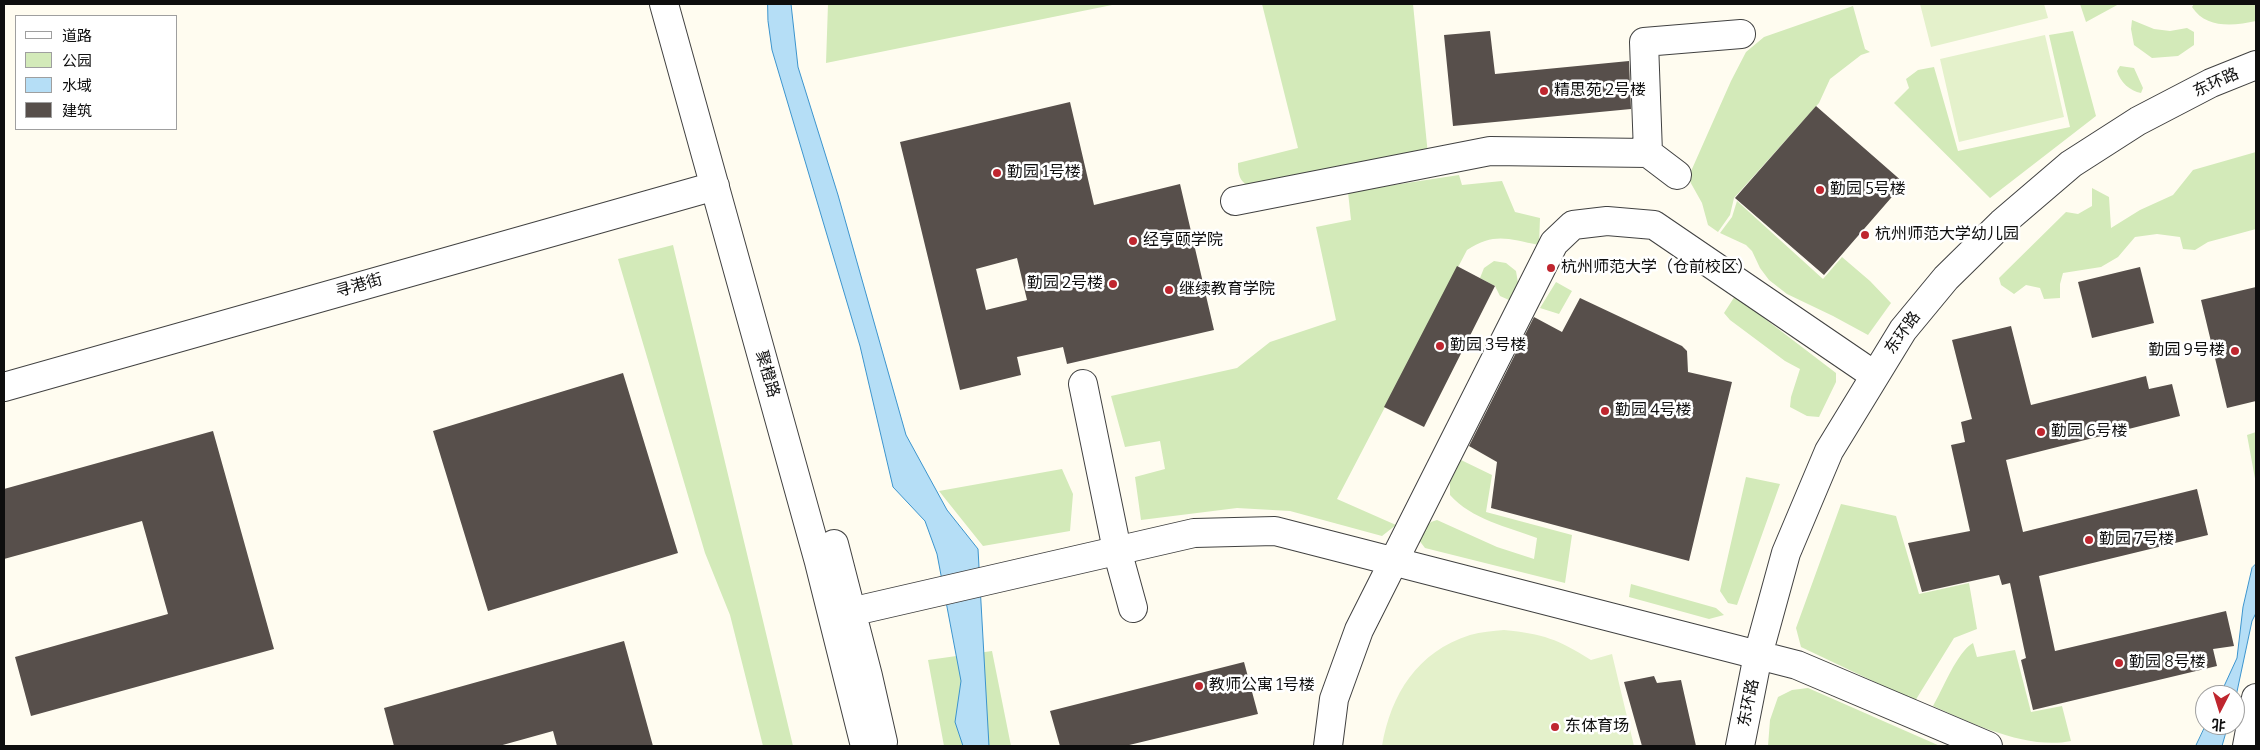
<!DOCTYPE html>
<meta charset="utf-8">
<style>
body{margin:0}
#map{position:relative;width:2260px;height:750px;overflow:hidden;background:#fffcf0;font-family:Bitter,"Noto Sans SC",serif}
canvas{display:block}
.frame{position:absolute;inset:0;border:5px solid #0e0e0e;pointer-events:none}
.legend{position:absolute;left:15px;top:15px;width:162px;height:115px;box-sizing:border-box;background:#fff;border:1px solid #9f9f9f;margin:0;padding:6px 9px;list-style:none;font-size:15px;color:#0e0e0e}
.legend li{display:flex;align-items:center;gap:10px;height:25px}
.legend b{width:25px;border:1px solid #9f9f9f}
.north{position:absolute;left:2195px;top:685px;width:50px;height:50px;box-sizing:border-box;background:#fff;border:1px solid #9f9f9f;border-radius:50%;rotate:185deg;font-size:14px;font-weight:700;line-height:20px;text-align:center;color:#0e0e0e}
.north::after{content:'';display:block;margin:auto;width:18px;height:22px;background:#bf262f;clip-path:polygon(50% 0,100% 100%,50% 72%,0 100%)}
</style>
<div id="map">
<canvas width="2260" height="750"></canvas>
<div class="frame"></div>
<ul class="legend">
<li><b style="height:6px;background:#fff"></b>道路</li>
<li><b style="height:14px;background:#d3eab9"></b>公园</li>
<li><b style="height:14px;background:#b5def6"></b>水域</li>
<li><b style="height:14px;background:#574f4b"></b>建筑</li>
</ul>
<div class="north">北</div>
</div>
<script>
const g = document.querySelector('canvas').getContext('2d');
g.lineJoin = 'round';
function paint(path, color) {
  g.fillStyle = color;
  g.fill(path, 'evenodd');
}
function strokePath(path, color, width, dash) {
  g.strokeStyle = color;
  g.lineWidth = width;
  g.lineCap = dash ? 'butt' : 'round';
  g.setLineDash(dash || []);
  g.stroke(path);
}
function write(font, color, halo, rows, align = 'center') {
  g.font = font + ' Bitter,"Noto Sans SC",serif';
  g.lineWidth = 5;
  g.setLineDash([]);
  g.textBaseline = 'middle';
  g.strokeStyle = halo;
  g.fillStyle = color;
  for (const [text, x, y, turn = 0] of rows) {
    g.save();
    g.translate(x, y);
    g.rotate((+turn || 0) * Math.PI / 180);
    g.textAlign = isNaN(turn) ? turn : align;
    if (halo) g.strokeText(text, 0, 0);
    g.fillText(text, 0, 0);
    g.restore();
  }
}
paint(new Path2D(`
 M 828,4 L 1117,4 L 826,63 Z
 M 1262,4 L 1413,4 L 1428,155 L 1253,188 C 1240,183 1238,176 1238,163 L 1298,148 Z
 M 2080,4 L 2119,4 L 2086,22 Z
 M 2194,4 L 2256,4 L 2256,21 C 2234,26 2206,29 2192,7 Z
 M 1853,6 L 1865,49 L 1870,52 L 1861,55 L 1830,79 L 1819,103 L 1734,198 L 1730,215 L 1718,232 L 1708,225 L 1702,203 L 1688,178 L 1731,81 L 1746,52 L 1764,37 Z
 M 2132,20 L 2154,29 L 2170,31 L 2187,28 L 2194,32 L 2194,45 L 2178,56 L 2152,58 L 2134,45 L 2131,29 Z
 M 2073,31 L 2096,116 L 1990,198 L 1894,103 L 1909,88 L 1906,79 L 1918,70 L 1934,67 L 1958,151 L 2070,127 L 2049,35 Z
 M 2120,66 L 2134,68 L 2143,88 L 2141,93 C 2130,91 2120,82 2117,71 Z
 M 2256,152 L 2256,229 L 2208,242 L 2195,250 L 2183,249 L 2180,237 L 2157,234 L 2135,237 L 2118,257 L 2101,267 L 2063,273 L 2060,284 L 2060,298 L 2044,299 L 2040,288 L 2026,285 L 2014,294 L 2001,285 L 1999,278 L 2066,212 L 2078,214 L 2092,206 L 2092,188 L 2109,197 L 2111,228 L 2140,210 L 2173,195 L 2193,170 Z
 M 1459,175 L 1462,185 L 1502,181 L 1515,212 L 1540,218 L 1539,245 C 1508,239 1495,232 1467,250 L 1337,499 L 1396,525 L 1382,536 L 1290,511 L 1237,508 L 1141,520 L 1135,477 L 1165,469 L 1160,441 L 1125,447 L 1111,396 L 1237,368 L 1270,342 L 1336,320 L 1316,227 L 1351,220 L 1348,192 Z
 M 1737,201 L 1823,279 L 1842,257 L 1870,281 L 1891,303 L 1868,335 L 1833,316 L 1787,294 L 1769,280 L 1760,268 L 1752,251 L 1746,245 L 1720,233 L 1732,217 Z
 M 673,245 L 793,746 L 763,746 L 730,615 L 705,553 L 618,259 Z
 M 1494,261 L 1506,263 L 1516,271 L 1518,283 L 1509,300 L 1500,296 L 1495,286 L 1480,278 L 1484,268 Z
 M 1556,282 L 1572,291 L 1559,314 L 1540,308 Z
 M 1735,296 L 1836,373 L 1836,382 L 1819,417 L 1807,416 L 1790,407 L 1791,397 L 1800,369 L 1785,361 L 1730,320 L 1724,313 Z
 M 2256,432 L 2256,484 L 2247,435 Z
 M 1461,460 L 1492,475 L 1486,512 L 1572,535 L 1565,583 L 1425,548 L 1418,539 L 1419,533 L 1431,522 L 1437,520 L 1497,547 L 1534,559 L 1537,538 C 1508,527 1471,519 1450,495 L 1450,482 Z
 M 1062,469 L 1073,494 L 1070,531 L 983,546 L 939,491 Z
 M 1746,477 L 1780,484 L 1737,605 L 1728,603 L 1720,591 Z
 M 1841,504 L 1896,516 L 1919,594 L 1969,583 L 1977,629 L 1954,638 L 1915,701 L 1801,647 L 1796,628 Z
 M 1631,584 L 1716,608 L 1724,615 L 1709,619 L 1629,597 Z
 M 1973,643 L 1977,657 L 2015,650 L 2031,712 L 2062,706 L 2071,741 C 2028,750 1973,724 1933,706 C 1943,689 1957,652 1973,643 Z
 M 992,651 L 1011,746 L 944,746 L 928,660 Z
 M 1808,688 L 1940,746 L 1768,746 L 1770,720 L 1778,697 L 1792,690 Z`), '#d3eab9');
paint(new Path2D(`
 M 1920,4 L 2044,4 L 2048,18 L 1931,47 Z
 M 2045,35 L 2064,117 L 1959,142 L 1940,59 Z
 M 1504,630 C 1544,634 1557,639 1591,660 L 1612,654 L 1634,746 L 1382,746 C 1391,694 1417,652 1470,635 C 1481,632 1493,631 1504,630 Z`), '#e4f1cb');
const water = new Path2D(`
 M 768,4 L 791,4 L 798,67 L 838,195 L 906,435 L 947,510 L 978,549 L 989,746 L 963,746 L 955,722 L 961,681 L 937,554 L 925,521 L 893,487 L 860,346 L 772,50 L 768,21 Z
 M 2256,564 L 2256,613 L 2252,621 L 2235,701 L 2235,695 L 2220,695 L 2237,658 L 2243,607 L 2252,568 Z
 M 2206,725 L 2228,725 L 2222,746 L 2196,746 Z`);
paint(water, '#b5def6');
strokePath(water, '#3c94cd', 1);
paint(new Path2D(`
 M 1490,31 L 1495,74 L 1629,61 L 1631,109 L 1453,126 L 1444,35 Z
 M 1070,102 L 1094,205 L 1180,184 L 1214,330 L 1067,364 L 1063,347 L 1017,357 L 1021,375 L 960,390 L 900,142 ZM 1017,258 L 1027,300 L 986,310 L 976,269 Z
 M 1816,106 L 1904,183 L 1824,275 L 1735,198 Z
 M 1457,266 L 1495,286 L 1424,427 L 1384,407 Z
 M 2140,267 L 2154,323 L 2092,338 L 2078,282 Z
 M 2256,287 L 2256,401 L 2227,408 L 2201,300 Z
 M 1580,298 L 1682,346 L 1687,351 L 1688,372 L 1732,382 L 1689,561 L 1491,508 L 1497,462 L 1469,446 L 1534,317 L 1562,332 Z
 M 2011,326 L 2031,405 L 2146,376 L 2149,389 L 2172,384 L 2180,416 L 2006,460 L 2023,532 L 2197,489 L 2208,535 L 2039,576 L 2055,651 L 2226,611 L 2234,646 L 2213,649 L 2217,666 L 2033,710 L 2021,660 L 2026,658 L 2010,583 L 2002,585 L 1999,575 L 1922,592 L 1908,543 L 1970,531 L 1951,445 L 1965,442 L 1961,422 L 1972,419 L 1952,340 Z
 M 623,373 L 678,553 L 488,611 L 433,431 Z
 M 213,431 L 274,649 L 31,716 L 15,657 L 168,614 L 142,521 L 4,559 L 4,489 Z
 M 624,641 L 653,746 L 557,746 L 553,731 L 499,746 L 394,746 L 384,708 Z
 M 1244,662 L 1258,714 L 1125,746 L 1060,746 L 1050,711 Z
 M 1654,676 L 1657,683 L 1681,680 L 1696,746 L 1642,746 L 1624,682 Z`), '#574f4b');
const minor = new Path2D(`
 M 664,4 L 819,562 L 865,746
 M 1677,175 L 1648,153 L 1644,42 L 1741,34
 M 1235,201 L 1490,151 L 1648,153
 M 1083,384 L 1117,550 L 1133,608
 M 4,387 L 715,186
 M 834,544 L 868,676 L 883,742
 M 833,616 L 1194,533 L 1275,531 L 1797,665 L 1988,746
 M 1328,746 L 1334,699 L 1359,630 L 1554,243 L 1573,225 L 1607,221 L 1654,225 L 1874,375
 M 1740,746 L 1758,655 L 1786,553 L 1829,451 L 1903,330 L 1946,278 L 2002,223 L 2071,164 L 2138,121 L 2211,83 L 2256,65
 M 2247,746 L 2256,698`);
strokePath(minor, '#414141', 30);
strokePath(minor, '#fff', 28);
for (const [x, y, r, color] of [
 [1544,91,5,"#bf262f"],
 [997,173,5,"#bf262f"],
 [1820,190,5,"#bf262f"],
 [1865,235,5,"#bf262f"],
 [1133,241,5,"#bf262f"],
 [1551,268,5,"#bf262f"],
 [1113,284,5,"#bf262f"],
 [1169,290,5,"#bf262f"],
 [1440,346,5,"#bf262f"],
 [2235,351,5,"#bf262f"],
 [1605,411,5,"#bf262f"],
 [2041,432,5,"#bf262f"],
 [2089,540,5,"#bf262f"],
 [2119,663,5,"#bf262f"],
 [1199,686,5,"#bf262f"],
 [1555,727,5,"#bf262f"]
]) {
  const dot = new Path2D();
  dot.arc(x, y, r, 0, 2 * Math.PI);
  g.fillStyle = color;
  g.fill(dot);
  strokePath(dot, '#fff', 2);
}
write('16px', '#0e0e0e', '#fff', [
 ["东环路",2216,83,-24],
 ["寻港街",359,286,-16],
 ["东环路",1903,333,-54],
 ["聚橙路",767,374,74],
 ["东环路",1749,703,-78]
]);
write('16px', '#0e0e0e', '#fff', [
 ["精思苑 2号楼",1554,91],
 ["勤园 1号楼",1007,173],
 ["勤园 5号楼",1830,190],
 ["杭州师范大学幼儿园",1875,235],
 ["经亨颐学院",1143,241],
 ["杭州师范大学（仓前校区）",1561,268],
 ["勤园 2号楼",1103,284,"right"],
 ["继续教育学院",1179,290],
 ["勤园 3号楼",1450,346],
 ["勤园 9号楼",2225,351,"right"],
 ["勤园 4号楼",1615,411],
 ["勤园 6号楼",2051,432],
 ["勤园 7号楼",2099,540],
 ["勤园 8号楼",2129,663],
 ["教师公寓 1号楼",1209,686],
 ["东体育场",1565,727]
], 'left');
</script>
